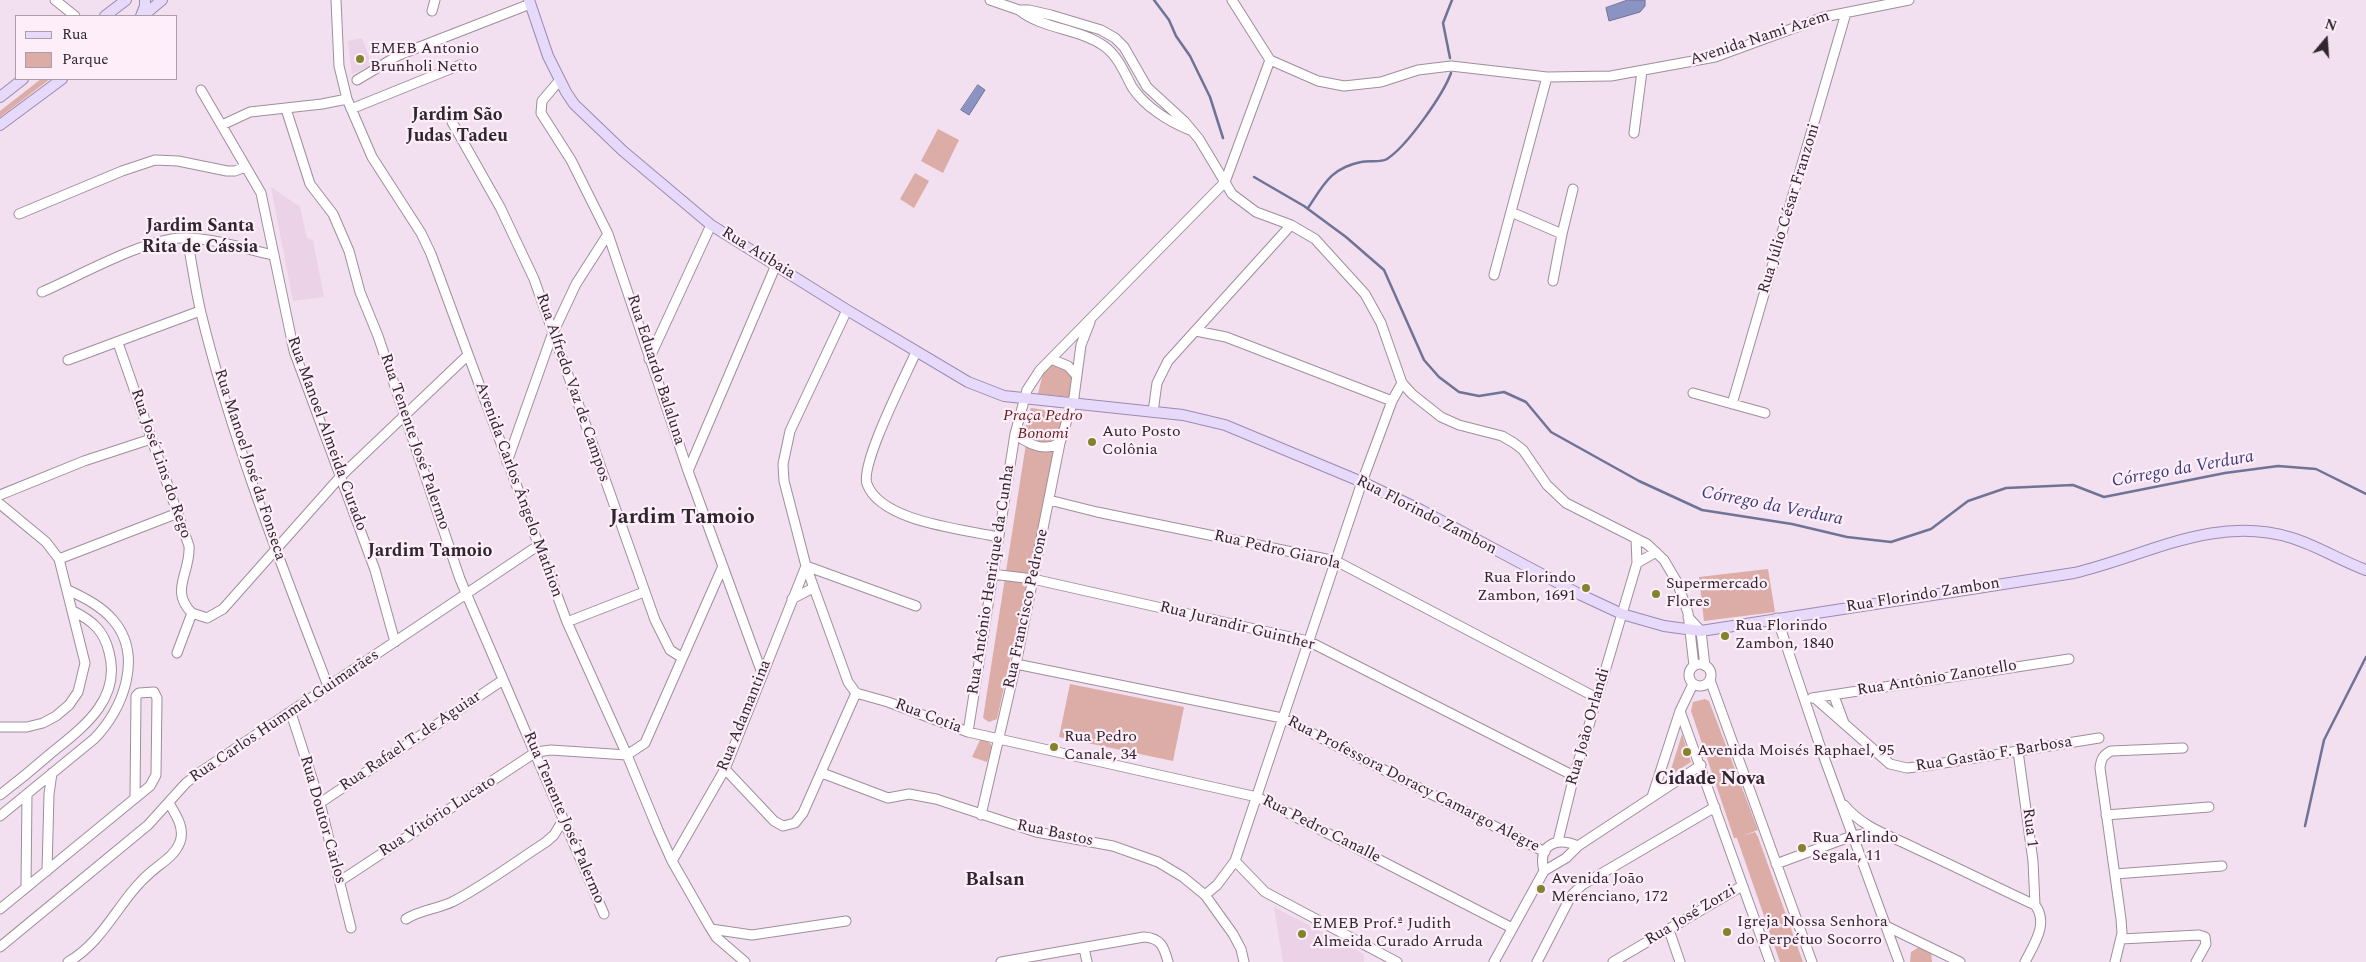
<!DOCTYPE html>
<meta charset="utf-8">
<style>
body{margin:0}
#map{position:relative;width:2366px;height:962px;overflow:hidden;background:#f2dfef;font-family:Spectral,serif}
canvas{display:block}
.legend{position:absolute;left:15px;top:15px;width:162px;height:65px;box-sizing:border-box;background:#fdeefa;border:1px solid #ab9ea8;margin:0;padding:6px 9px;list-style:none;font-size:15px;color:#2f272d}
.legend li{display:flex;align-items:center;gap:10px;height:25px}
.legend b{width:25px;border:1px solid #ab9ea8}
.north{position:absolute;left:2301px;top:15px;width:50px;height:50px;-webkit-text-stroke:4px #fdeefa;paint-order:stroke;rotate:18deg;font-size:14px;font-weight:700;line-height:20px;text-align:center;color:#2f272d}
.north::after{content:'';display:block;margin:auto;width:18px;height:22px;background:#2f272d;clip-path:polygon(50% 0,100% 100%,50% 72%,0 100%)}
</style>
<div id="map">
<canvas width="2366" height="962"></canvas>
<ul class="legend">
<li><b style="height:6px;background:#e7d9fa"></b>Rua</li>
<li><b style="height:14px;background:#dcaca6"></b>Parque</li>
</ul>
<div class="north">N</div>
</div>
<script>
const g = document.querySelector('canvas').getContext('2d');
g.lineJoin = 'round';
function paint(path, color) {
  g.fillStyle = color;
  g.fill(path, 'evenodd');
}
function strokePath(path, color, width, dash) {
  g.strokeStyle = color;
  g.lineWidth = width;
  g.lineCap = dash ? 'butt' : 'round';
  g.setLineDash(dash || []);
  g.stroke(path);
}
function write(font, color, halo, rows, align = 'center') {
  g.font = font + ' Spectral,serif';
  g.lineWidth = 4.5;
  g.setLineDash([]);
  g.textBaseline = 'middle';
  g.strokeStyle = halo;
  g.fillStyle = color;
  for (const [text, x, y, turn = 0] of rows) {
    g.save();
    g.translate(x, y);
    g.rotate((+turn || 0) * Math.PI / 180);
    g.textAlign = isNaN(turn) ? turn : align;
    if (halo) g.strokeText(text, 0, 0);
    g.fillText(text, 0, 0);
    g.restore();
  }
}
paint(new Path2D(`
 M 362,38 L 372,65 L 352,74 L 348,41 Z
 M 271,187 L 300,207 L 307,238 L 313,240 L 324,297 L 293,301 Z
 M 1274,907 L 1364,954 L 1364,962 L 1283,962 Z`), '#ecd2e7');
paint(new Path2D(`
 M 41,79 L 50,79 L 0,117 L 0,111 Z
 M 938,129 L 959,140 L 943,173 L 921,161 Z
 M 915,173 L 929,181 L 914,208 L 900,199 Z
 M 1051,365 L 1061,366 L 1073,376 L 1069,397 L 1038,394 L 1043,373 Z
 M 1031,408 L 1064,413 L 1056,442 C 1044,443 1030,444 1024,432 Z
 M 1026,444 L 1041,450 L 1056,452 L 997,719 L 989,722 L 983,718 Z
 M 1768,569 L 1775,612 L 1704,621 L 1699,577 Z
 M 1070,684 L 1184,707 L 1173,761 L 1059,737 Z
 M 1705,699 L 1709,701 L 1758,830 L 1742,836 L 1755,832 L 1758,837 L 1803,962 L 1780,962 L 1737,838 L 1734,838 L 1691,711 L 1693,702 Z
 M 1682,734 L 1691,762 L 1669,776 Z
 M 981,738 L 990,743 L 992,747 L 987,762 L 972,757 Z
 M 1921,946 L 1931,951 L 1932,962 L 1910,962 L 1911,952 Z`), '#dcaca6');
const water = new Path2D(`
 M 1628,0 L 1645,0 L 1645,6 L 1640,12 L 1609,21 L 1606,8 Z
 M 978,85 L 985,90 L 969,115 L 961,110 Z`);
paint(water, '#8b93c3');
strokePath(water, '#6f7396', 1);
strokePath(new Path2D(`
 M 1154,0 L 1169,20 L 1176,36 L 1190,56 L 1210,97 L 1223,138
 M 1450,58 L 1443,23 L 1452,0
 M 1254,177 L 1304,206 L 1346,237 L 1384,270 L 1424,360 L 1439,377 L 1459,392 L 1479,396 L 1504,392 L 1526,402 L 1551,432 L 1639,481 L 1702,510 L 1792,524 L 1847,537 L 1891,542 L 1931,529 L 1968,501 L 2006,488 L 2073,485 L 2104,497 L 2225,473 L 2278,466 L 2316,469 L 2366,494
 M 1308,208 C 1324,184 1331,168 1361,162 C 1369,160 1381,163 1387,159 C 1407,146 1443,95 1451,73
 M 2305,826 L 2324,740 L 2366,657`), '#6f7396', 2.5);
const minor = new Path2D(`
 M 55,0 L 75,16
 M 336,0 L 339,66 L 347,99 L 372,157 L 421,233 L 431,254 L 567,622 L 627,755 L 658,830 L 672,861 L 708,924 L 716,937 L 745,962
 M 990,0 L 1019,10 L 1029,10 L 1051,15 L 1101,30 L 1115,38 L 1124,47 L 1147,87 L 1184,121 L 1199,139 L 1232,194 L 1256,212 L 1291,225 L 1315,239 L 1365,294 L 1381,323 L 1402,383 L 1412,394 L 1441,417 L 1459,425 L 1502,436 L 1514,443 L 1523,450 L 1547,485 L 1566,503 L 1647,544 L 1664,560 L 1677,582 L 1688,613 L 1694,666
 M 1232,0 L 1270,60 L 1318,81 L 1344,86 L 1381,82 L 1418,70 L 1451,66 L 1547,77 L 1611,76 L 1715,57 L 1824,17 L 1909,0
 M 1019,10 C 1042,29 1078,28 1104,46 C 1118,56 1124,72 1132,87 C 1144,106 1169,122 1190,130
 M 432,11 L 435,0
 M 357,80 L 399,55 L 530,4
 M 559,81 L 542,101 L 541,113 L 571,160 L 608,234 L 688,471 L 762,673
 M 201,90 L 261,193 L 294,351 L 375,570 L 395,642
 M 286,109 L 310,184 L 333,214 L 349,251 L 360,292 L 378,336 L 460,579 L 604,914
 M 351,109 L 460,65
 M 452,122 L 500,207 L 534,279 L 655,620 L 670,650 L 681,657
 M 222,125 L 250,112 L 322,104 L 347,99
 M 1634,133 L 1642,71
 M 1511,212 L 1562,234 L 1573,189
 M 19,214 L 122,171 L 155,160 L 178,161 L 227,171 L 235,171 L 245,167
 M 187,238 C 192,263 195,288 201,313 C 232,440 281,564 328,686
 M 1494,275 L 1547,77
 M 1553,281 L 1562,234
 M 42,292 C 79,276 144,239 182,238 C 211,237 244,249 273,255
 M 847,310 L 790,431 L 783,464 L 784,481 L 806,566 L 848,682 L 856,693
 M 1196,331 L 1226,337 L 1392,401
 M 118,343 L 189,546 C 191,572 169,591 192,613
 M 916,352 C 906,375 860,464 867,484 C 881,522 963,529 998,537
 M 649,359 L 711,225
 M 1051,359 L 1068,366 L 1076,375
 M 68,360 L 200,311
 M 1693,393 L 1765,413
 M 1732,404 L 1846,13
 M 1153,412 L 1157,383 L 1168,361 L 1291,225
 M 1015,434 C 1029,445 1044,452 1060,443
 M 507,462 L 552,335 L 576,284 L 608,234
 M 688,471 L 776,265
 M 0,495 L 84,461 L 151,439
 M 1049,500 L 1097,512 L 1336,561 L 1597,698
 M 0,504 L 46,542 L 59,559 L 85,663 L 78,692 L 69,705 L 56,716 L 43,723 L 27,727 L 0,727
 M 59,559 L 178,513
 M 1637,563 L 1656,552
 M 806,566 L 916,606
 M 992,574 L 1033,579 L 1308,641 L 1574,776
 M 792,599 L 813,588
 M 1688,617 L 1701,631 L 1705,666
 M 1777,618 L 1821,749 L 1899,962
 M 567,622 L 644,592
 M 177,653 L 192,613 L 207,618 L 223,609 L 341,476 L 468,355
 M 1016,664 L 1282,718 L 1545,852
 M1689 675a11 11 0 1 1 22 0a11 11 0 1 1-22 0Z
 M 1710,680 L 1812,962
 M 856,693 L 888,702 L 968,732 L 1257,797 L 1512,928
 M 1834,696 L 1844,723
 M 1812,698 L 2069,659
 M 1815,698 L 1890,764 L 1907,768 L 1925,766 L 2099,738
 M 1680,711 L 1770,962
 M 291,713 L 320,803 L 351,928
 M 968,732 L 1015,434 L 1027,390 L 1040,370 L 1225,182 L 1270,60
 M 2018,751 L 2033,861 L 2035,905
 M 725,769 L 774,821 L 783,826 L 795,823 L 803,813 L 856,693
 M 822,773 L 888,798 L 909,794 L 936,799 L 1036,832 L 1113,846 L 1158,862 L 1183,877 L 1205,895 L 1233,934 L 1241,949 L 1244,962
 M 0,795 C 17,782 34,768 50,754 C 82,728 122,700 109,652 C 104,631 93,621 73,611
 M 1652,797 L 1680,711 L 1693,684
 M 320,803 L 503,680
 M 1844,805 C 1864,829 1892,836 1919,850 C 1958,868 1996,887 2035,905
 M 981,815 L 1016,664 L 1060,443 L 1074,397 L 1081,345 L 1090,322
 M 2106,815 L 2209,807
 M 0,816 L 94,739 C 123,710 144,656 113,620 C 101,606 85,598 68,590
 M 1558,841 L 1574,776 L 1637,563 L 1636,539
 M 672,861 L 725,769 L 806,566
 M 1235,861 L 1265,892 L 1397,962
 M 1776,864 L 1852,836 L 1876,832
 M 47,871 L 49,794 L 52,773
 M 1544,871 C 1537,844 1557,837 1578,846
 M 2115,874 L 2222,866
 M 340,881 L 536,752 L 551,750 L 627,755 L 645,743 L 723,566
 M 26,887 L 27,794
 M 1205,895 L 1217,885 L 1235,861 L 1362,482 L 1392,401 L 1402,383
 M 0,909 L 150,786 L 156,775 L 157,698 L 154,692 L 139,693 L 136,696 L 135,798
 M 406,919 C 420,910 437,909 452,902 C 485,885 515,862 546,842 L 554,835 L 563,820
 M 1886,926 L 1960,962
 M 711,929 L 752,935 L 846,921
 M 1669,930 L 1680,962
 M 2121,939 L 2199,935 L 2205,937 L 2206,944 L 2196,962
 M 0,947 L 148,825 L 186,783 L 199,773 L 539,545
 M 1084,948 L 1087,962
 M 68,962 C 105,941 119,899 151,872 C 161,863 175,856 180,842 C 185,828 176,815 169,803
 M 1001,962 L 1144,937 C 1161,938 1164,947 1168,962
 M 1494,962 L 1544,871 L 1566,858 L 1578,846 L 1701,765
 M 1537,962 L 1571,896 L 1582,885 L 1715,807
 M 1613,962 L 1742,886
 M 2025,962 C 2034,944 2049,923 2035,905
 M 2115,962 L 2122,933 L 2121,919 L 2100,768 C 2101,759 2103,755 2111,751 L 2183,748`);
const major = new Path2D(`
 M 529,0 L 548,56 L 566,92 L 574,104 L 623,151 L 711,225 L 847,310 L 968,382 L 1004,396 L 1183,415 L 1225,425 L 1362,482 L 1421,510 L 1579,594 L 1622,614 L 1664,626 L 1701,631 L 2074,573 C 2147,556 2214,514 2292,538 C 2318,546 2341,561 2366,570
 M 105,16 L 126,0
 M 141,16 L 145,6 L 145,0
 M 143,16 L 162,0
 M 0,97 L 23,79
 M 0,125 L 62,79`);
strokePath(minor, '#9f8e9c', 11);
strokePath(major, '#9c8ab0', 12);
strokePath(minor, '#fff', 9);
strokePath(major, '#e7d9fa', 10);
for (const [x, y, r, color] of [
 [360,59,5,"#82832c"],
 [1092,442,5,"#82832c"],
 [1586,588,5,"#82832c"],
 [1656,594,5,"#82832c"],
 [1725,636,5,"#82832c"],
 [1054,747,5,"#82832c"],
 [1687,752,5,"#82832c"],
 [1802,848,5,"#82832c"],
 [1541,889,5,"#82832c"],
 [1727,932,5,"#82832c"],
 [1302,934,5,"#82832c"]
]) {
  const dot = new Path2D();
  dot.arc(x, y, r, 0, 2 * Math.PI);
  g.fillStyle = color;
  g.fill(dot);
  strokePath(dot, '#fdeefa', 2);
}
write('16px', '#2f272d', '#fdeefa', [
 ["Avenida Nami Azem",1760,39,-18],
 ["Rua Júlio César Franzoni",1790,209,-73],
 ["Rua Atibaia",758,254,32],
 ["Rua Eduardo Balaluna",655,370,72],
 ["Rua Alfredo Vaz de Campos",572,388,71],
 ["Rua Manoel Almeida Curado",326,434,70],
 ["Rua Tenente José Palermo",414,442,71],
 ["Rua José Lins do Rego",160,464,71],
 ["Rua Manoel José da Fonseca",249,465,72],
 ["Avenida Carlos Ângelo Mathion",518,490,70],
 ["Rua Florindo Zambon",1426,516,27],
 ["Rua Pedro Giarola",1277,551,13],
 ["Rua Antônio Henrique da Cunha",992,580,-81],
 ["Rua Florindo Zambon",1923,596,-9],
 ["Rua Francisco Pedrone",1027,609,-78],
 ["Rua Jurandir Guinther",1237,627,14],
 ["Rua Antônio Zanotello",1937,679,-9],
 ["Rua Adamantina",745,716,-68],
 ["Rua Carlos Hummel Guimarães",285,717,-34],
 ["Rua Cotia",928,717,21],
 ["Rua João Orlandi",1589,727,-74],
 ["Rua Rafael T. de Aguiar",411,742,-34],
 ["Rua Gastão F. Barbosa",1994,755,-9],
 ["Rua Professora Doracy Camargo Alegre",1413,785,27],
 ["Rua Vitório Lucato",438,817,-33],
 ["Rua Tenente José Palermo",563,818,67],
 ["Rua Doutor Carlos",322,820,74],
 ["Rua 1",2029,828,83],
 ["Rua Pedro Canalle",1321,830,27],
 ["Rua Bastos",1055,834,12],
 ["Rua José Zorzi",1691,916,-31]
]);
write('16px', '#2f272d', '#fdeefa', [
 ["EMEB Antonio",370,50],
 ["Brunholi Netto",370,68],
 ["Auto Posto",1102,433],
 ["Colônia",1102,451],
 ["Rua Florindo",1576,579,"right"],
 ["Zambon, 1691",1576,597,"right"],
 ["Supermercado",1666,585],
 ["Flores",1666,603],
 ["Rua Florindo",1735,627],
 ["Zambon, 1840",1735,645],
 ["Rua Pedro",1064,738],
 ["Canale, 34",1064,756],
 ["Avenida Moisés Raphael, 95",1697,752],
 ["Rua Arlindo",1812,839],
 ["Segala, 11",1812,857],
 ["Avenida João",1551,880],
 ["Merenciano, 172",1551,898],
 ["Igreja Nossa Senhora",1737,923],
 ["do Perpétuo Socorro",1737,941],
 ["EMEB Prof.ª Judith",1312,925],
 ["Almeida Curado Arruda",1312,943]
], 'left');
write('italic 16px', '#641e1a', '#fdeefa', [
 ["Praça Pedro",1043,417],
 ["Bonomi",1043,435]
]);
write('bold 18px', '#2f272d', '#fdeefa', [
 ["Jardim São",457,116],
 ["Judas Tadeu",457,137],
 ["Jardim Santa",200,227],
 ["Rita de Cássia",200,248],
 ["Jardim Tamoio",430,552]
]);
write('italic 18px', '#383d7a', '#fdeefa', [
 ["Córrego da Verdura",2183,470,-10],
 ["Córrego da Verdura",1772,507,11]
]);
write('bold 19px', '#2f272d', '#fdeefa', [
 ["Cidade Nova",1710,780],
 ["Balsan",995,881]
]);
write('bold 21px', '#2f272d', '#fdeefa', [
 ["Jardim Tamoio",682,519]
]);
</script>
